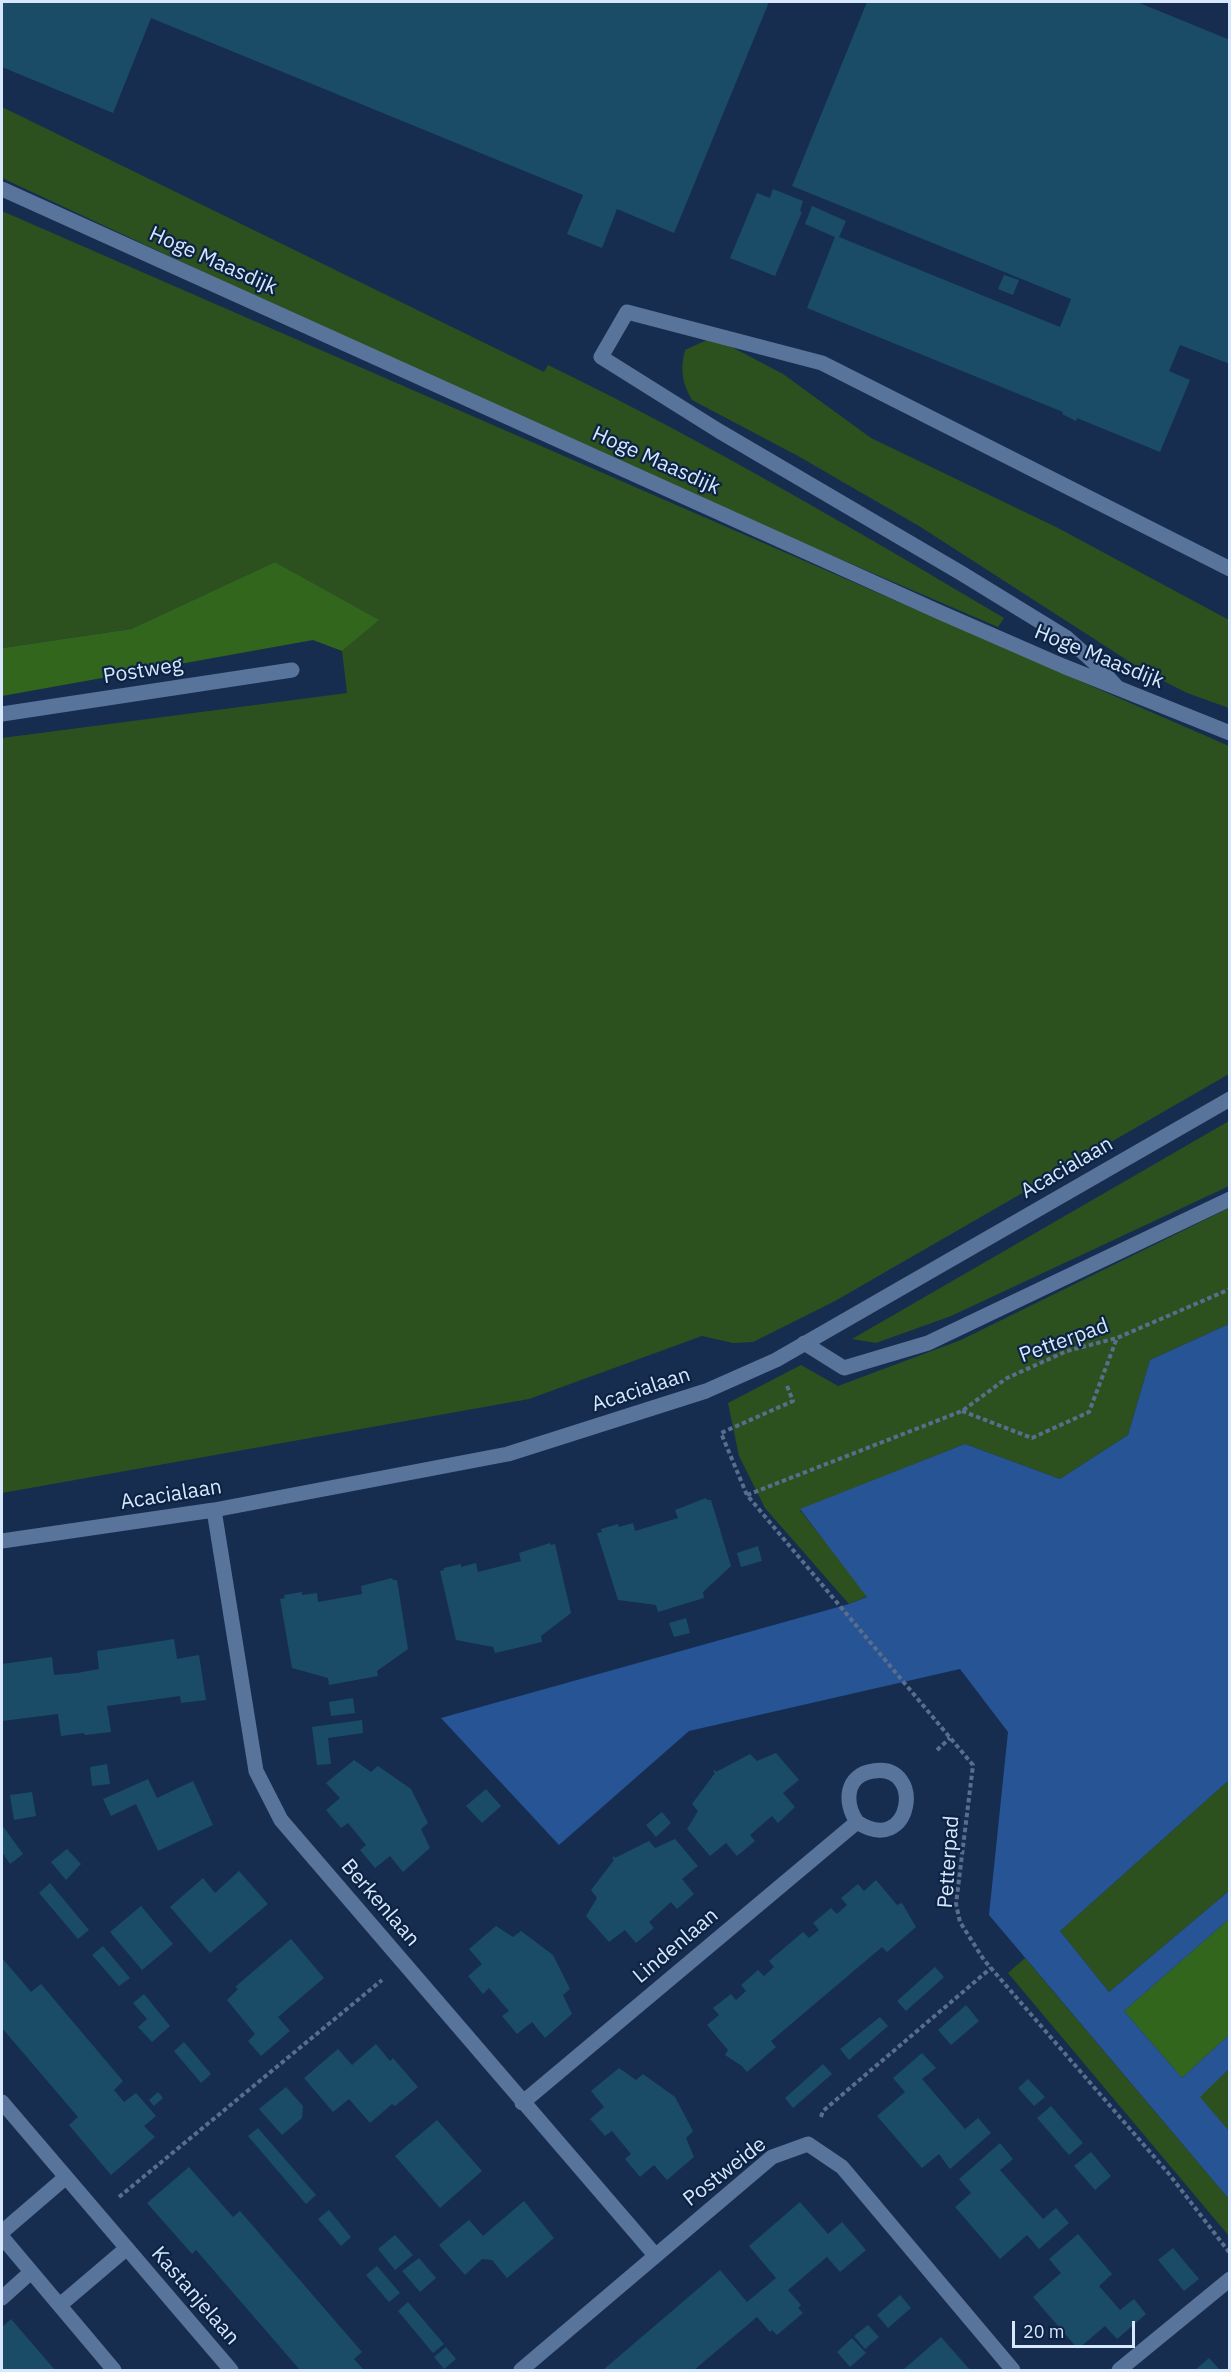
<!DOCTYPE html>
<style>
body{margin:0}
#map{position:relative;width:1231px;height:2372px;overflow:hidden;background:#162d50;font-family:"IBM Plex Sans",sans-serif}
canvas{display:block}
.frame{position:absolute;inset:0;border:3px solid #d7e7fd;pointer-events:none}
.scale{position:absolute;left:1012px;top:2321px;width:123px;height:27px;box-sizing:border-box;border:3px solid #d7e7fd;border-top:0;padding-left:8px;font-size:18px;line-height:21px;white-space:nowrap;color:#d7e7fd;-webkit-text-stroke:4px #0c2344;paint-order:stroke}
</style>
<div id="map">
<canvas width="1231" height="2372"></canvas>
<div class="frame"></div>
<div class="scale">20 m</div>
</div>
<script>
const g = document.querySelector('canvas').getContext('2d');
g.lineJoin = 'round';
function paint(path, color) {
  g.fillStyle = color;
  g.fill(path, 'evenodd');
}
function strokePath(path, color, width, dash) {
  g.strokeStyle = color;
  g.lineWidth = width;
  g.lineCap = dash ? 'butt' : 'round';
  g.setLineDash(dash || []);
  g.stroke(path);
}
function write(font, color, halo, rows, align = 'center') {
  g.font = font + ' "IBM Plex Sans",sans-serif';
  g.lineWidth = 4.5;
  g.setLineDash([]);
  g.textBaseline = 'middle';
  g.strokeStyle = halo;
  g.fillStyle = color;
  for (const [text, x, y, turn = 0] of rows) {
    g.save();
    g.translate(x, y);
    g.rotate((+turn || 0) * Math.PI / 180);
    g.textAlign = isNaN(turn) ? turn : align;
    if (halo) g.strokeText(text, 0, 0);
    g.fillText(text, 0, 0);
    g.restore();
  }
}
paint(new Path2D(`
 M 2,107 L 544,372 L 548,365 C 705,441 854,529 1004,618 L 998,627 L 559,438 L 2,178 Z
 M 2,211 L 1229,746 L 1229,1074 L 835,1301 L 753,1342 L 733,1343 L 702,1336 L 529,1399 L 2,1493 L 2,738 L 347,693 L 342,651 L 378,620 L 275,562 L 131,629 L 2,648 Z
 M 707,340 L 728,345 L 783,374 L 871,438 L 1058,528 L 1229,620 L 1229,708 L 1187,693 L 1144,671 L 919,526 L 798,456 L 692,400 C 682,383 680,370 685,350 Z
 M 1229,1121 L 1229,1186 L 951,1316 L 876,1343 L 852,1339 Z
 M 1229,1208 L 1229,1324 L 1150,1360 L 1128,1435 L 1060,1479 L 965,1444 L 800,1510 L 868,1596 L 849,1604 L 765,1508 L 739,1456 L 728,1403 L 801,1365 L 838,1386 L 961,1340 Z
 M 1229,1780 L 1229,1891 L 1109,1992 L 1060,1931 Z
 M 1025,1958 L 1229,2199 L 1229,2236 L 1008,1973 Z
 M 1229,2069 L 1229,2131 L 1199,2097 Z`), '#2c511e');
paint(new Path2D(`
 M 275,562 L 379,620 L 342,651 L 313,640 L 2,696 L 2,648 L 131,629 Z
 M 1229,1919 L 1229,2035 L 1182,2078 L 1124,2011 Z`), '#33661d');
paint(new Path2D(`
 M 1229,1324 L 1229,1780 L 1060,1931 L 1109,1992 L 1229,1891 L 1229,1919 L 1124,2011 L 1182,2078 L 1229,2035 L 1229,2069 L 1200,2097 L 1229,2131 L 1229,2199 L 989,1915 L 1008,1732 L 960,1669 L 689,1731 L 559,1845 L 441,1718 L 849,1604 L 867,1597 L 800,1509 L 965,1444 L 1060,1479 L 1128,1435 L 1150,1360 Z`), '#275495');
paint(new Path2D(`
 M 2,2 L 769,2 L 674,233 L 617,209 L 602,248 L 567,234 L 583,195 L 151,18 L 113,113 L 2,67 Z
 M 867,2 L 1137,2 L 1230,40 L 1230,364 L 1180,345 L 1169,371 L 1190,380 L 1160,452 L 1077,418 L 1076,421 L 1062,414 L 1063,412 L 807,308 L 835,237 L 805,224 L 812,206 L 846,221 L 839,237 L 1060,327 L 1071,299 L 792,186 Z
 M 773,189 L 803,201 L 800,211 L 802,212 L 775,276 L 730,258 L 757,193 L 770,198 Z
 M 1004,275 L 1019,280 L 1013,295 L 998,289 Z
 M 706,1498 L 707,1500 L 711,1500 L 731,1566 L 703,1592 L 704,1598 L 658,1612 L 656,1605 L 618,1600 L 597,1533 L 602,1532 L 601,1529 L 618,1524 L 619,1527 L 633,1523 L 635,1531 L 678,1518 L 675,1510 Z
 M 550,1543 L 551,1545 L 555,1544 L 571,1613 L 541,1636 L 542,1642 L 495,1653 L 493,1647 L 456,1640 L 440,1571 L 444,1570 L 444,1568 L 461,1564 L 461,1567 L 476,1563 L 478,1572 L 521,1561 L 519,1553 Z
 M 758,1546 L 762,1561 L 741,1567 L 737,1553 Z
 M 392,1578 L 393,1580 L 397,1580 L 408,1649 L 377,1671 L 378,1676 L 329,1685 L 328,1678 L 292,1668 L 280,1599 L 285,1598 L 284,1595 L 302,1592 L 302,1595 L 317,1593 L 318,1602 L 362,1594 L 361,1586 Z
 M 686,1618 L 690,1633 L 674,1637 L 669,1623 Z
 M 174,1639 L 177,1659 L 199,1655 L 206,1700 L 181,1703 L 180,1696 L 107,1706 L 111,1732 L 85,1735 L 84,1733 L 61,1736 L 58,1714 L 2,1721 L 2,1664 L 52,1657 L 54,1675 L 77,1673 L 99,1669 L 97,1651 Z
 M 353,1698 L 355,1713 L 331,1716 L 329,1702 Z
 M 362,1720 L 363,1733 L 328,1738 L 331,1764 L 317,1765 L 312,1727 Z
 M 776,1753 L 799,1780 L 783,1793 L 795,1807 L 778,1823 L 772,1816 L 750,1835 L 755,1841 L 737,1856 L 726,1843 L 710,1856 L 687,1829 L 698,1811 L 692,1804 L 715,1773 L 713,1771 L 715,1770 L 716,1772 L 750,1754 L 757,1761 Z
 M 354,1760 L 371,1772 L 378,1766 L 411,1789 L 428,1823 L 421,1829 L 430,1848 L 403,1872 L 390,1856 L 375,1868 L 360,1850 L 366,1845 L 348,1823 L 341,1828 L 326,1810 L 340,1798 L 326,1783 Z
 M 107,1764 L 110,1784 L 92,1786 L 90,1767 Z
 M 148,1779 L 157,1798 L 193,1781 L 213,1825 L 158,1851 L 136,1804 L 111,1816 L 103,1799 Z
 M 486,1789 L 501,1806 L 482,1823 L 466,1806 Z
 M 32,1792 L 36,1816 L 14,1820 L 10,1795 Z
 M 662,1812 L 671,1823 L 656,1837 L 646,1825 Z
 M 2,1825 L 23,1854 L 10,1864 L 2,1852 Z
 M 675,1839 L 698,1866 L 682,1879 L 694,1894 L 677,1909 L 671,1902 L 649,1922 L 654,1928 L 636,1943 L 625,1930 L 609,1942 L 586,1916 L 597,1898 L 591,1890 L 614,1860 L 612,1858 L 614,1856 L 615,1858 L 649,1841 L 655,1848 Z
 M 67,1849 L 81,1864 L 66,1880 L 51,1862 Z
 M 239,1871 L 268,1904 L 210,1953 L 170,1907 L 203,1878 L 215,1893 Z
 M 876,1880 L 897,1905 L 902,1903 L 916,1927 L 887,1952 L 882,1947 L 771,2041 L 776,2047 L 747,2072 L 742,2066 L 725,2055 L 728,2050 L 707,2025 L 719,2015 L 713,2008 L 731,1994 L 736,2000 L 746,1991 L 741,1985 L 758,1970 L 764,1976 L 774,1967 L 769,1961 L 803,1932 L 809,1938 L 819,1930 L 813,1923 L 831,1908 L 837,1914 L 847,1905 L 841,1898 L 858,1884 L 864,1891 Z
 M 50,1883 L 89,1930 L 78,1939 L 39,1893 Z
 M 141,1906 L 173,1944 L 142,1970 L 110,1932 Z
 M 496,1926 L 513,1937 L 521,1931 L 553,1955 L 570,1989 L 563,1995 L 572,2014 L 545,2038 L 532,2022 L 517,2034 L 502,2016 L 509,2011 L 489,1988 L 483,1994 L 468,1976 L 482,1964 L 469,1949 Z
 M 291,1939 L 324,1978 L 278,2017 L 290,2031 L 261,2056 L 248,2041 L 255,2034 L 227,2000 L 238,1989 L 235,1987 Z
 M 103,1946 L 130,1978 L 119,1986 L 92,1955 Z
 M 2,1958 L 31,1992 L 41,1984 L 123,2081 L 114,2090 L 124,2102 L 136,2093 L 156,2116 L 144,2126 L 155,2137 L 111,2175 L 69,2125 L 78,2117 L 2,2028 Z
 M 935,1967 L 944,1977 L 906,2011 L 897,2001 Z
 M 144,1994 L 170,2026 L 152,2042 L 138,2027 L 147,2019 L 133,2003 Z
 M 966,2005 L 979,2021 L 951,2045 L 938,2030 Z
 M 880,2017 L 888,2026 L 849,2060 L 840,2049 Z
 M 184,2042 L 211,2074 L 201,2083 L 174,2051 Z
 M 376,2044 L 390,2061 L 393,2058 L 418,2087 L 395,2106 L 392,2104 L 370,2123 L 349,2099 L 333,2112 L 304,2078 L 338,2049 L 352,2065 Z
 M 922,2053 L 936,2068 L 922,2079 L 965,2129 L 978,2118 L 991,2133 L 950,2169 L 939,2154 L 922,2168 L 877,2116 L 905,2092 L 893,2078 Z
 M 823,2064 L 832,2074 L 793,2108 L 785,2098 Z
 M 619,2068 L 636,2080 L 643,2074 L 675,2097 L 693,2131 L 686,2138 L 694,2157 L 667,2180 L 654,2165 L 640,2177 L 625,2159 L 631,2154 L 622,2143 L 612,2131 L 605,2136 L 590,2119 L 604,2107 L 591,2091 Z
 M 1028,2079 L 1045,2097 L 1034,2106 L 1018,2088 Z
 M 286,2087 L 303,2106 L 302,2118 L 282,2135 L 259,2109 Z
 M 158,2092 L 163,2098 L 154,2106 L 149,2100 Z
 M 1051,2106 L 1083,2143 L 1069,2155 L 1037,2118 Z
 M 437,2120 L 482,2171 L 440,2208 L 395,2156 Z
 M 258,2128 L 316,2195 L 306,2204 L 248,2136 Z
 M 1000,2143 L 1013,2159 L 1000,2170 L 1043,2219 L 1056,2208 L 1069,2223 L 1039,2249 L 1027,2235 L 1000,2259 L 955,2207 L 971,2193 L 959,2179 Z
 M 1091,2152 L 1111,2176 L 1095,2190 L 1074,2166 Z
 M 189,2167 L 233,2217 L 240,2211 L 362,2352 L 354,2359 L 364,2370 L 300,2370 L 196,2250 L 192,2254 L 147,2203 Z
 M 524,2201 L 554,2238 L 507,2278 L 492,2260 L 482,2259 L 465,2275 L 439,2245 L 469,2220 L 483,2236 Z
 M 800,2202 L 828,2234 L 842,2222 L 866,2250 L 840,2272 L 827,2257 L 788,2290 L 801,2305 L 798,2308 L 803,2313 L 777,2335 L 772,2330 L 770,2332 L 757,2317 L 694,2370 L 603,2370 L 720,2270 L 747,2302 L 776,2278 L 749,2246 Z
 M 329,2210 L 351,2237 L 341,2246 L 318,2219 Z
 M 1078,2234 L 1112,2274 L 1099,2286 L 1120,2310 L 1134,2299 L 1146,2314 L 1117,2339 L 1105,2326 L 1078,2349 L 1033,2297 L 1061,2273 L 1049,2259 Z
 M 395,2235 L 413,2255 L 395,2270 L 378,2249 Z
 M 1173,2248 L 1199,2279 L 1184,2291 L 1158,2260 Z
 M 419,2258 L 436,2278 L 420,2292 L 402,2271 Z
 M 377,2266 L 400,2293 L 389,2302 L 366,2275 Z
 M 900,2295 L 911,2308 L 888,2328 L 877,2315 Z
 M 408,2302 L 444,2344 L 433,2353 L 398,2311 Z
 M 11,2319 L 55,2370 L 2,2370 L 2,2327 Z
 M 868,2325 L 879,2337 L 865,2349 L 854,2336 Z
 M 941,2337 L 970,2370 L 905,2370 L 904,2369 Z
 M 852,2338 L 866,2353 L 850,2367 L 837,2352 Z
 M 446,2347 L 456,2359 L 444,2369 L 434,2357 Z
 M 1209,2358 L 1220,2370 L 1195,2370 Z`), '#1a4c68');
strokePath(new Path2D(`
 M 787,1386 L 793,1401 L 721,1433 L 747,1495 L 973,1765 L 956,1904 L 960,1922 L 984,1960 L 1169,2174 L 1229,2252
 M 962,1411 L 1032,1438 L 1089,1412 L 1117,1338
 M 747,1495 L 962,1411 L 1007,1378 L 1067,1351 L 1117,1338 L 1230,1289
 M 937,1750 L 950,1738
 M 821,2117 L 823,2111 L 991,1968
 M 119,2197 L 382,1980`), '#596e8c', 4, [4.5, 3]);
strokePath(new Path2D(`
 M 2,189 L 937,611 L 1063,666 L 1230,733
 M 1116,686 L 1097,665 L 1067,638 L 961,573 L 719,431 L 601,357 L 627,312 L 822,363 L 1230,569
 M 2,714 L 292,670
 M 804,1343 L 844,1368 L 928,1343 L 1230,1199
 M 214,1510 L 256,1771 L 281,1820 L 655,2255
 M 2,1541 L 214,1510 L 508,1454 L 706,1391 L 776,1360 L 1230,1099
 M 2,2102 L 231,2370
 M 522,2103 L 857,1822 C 844,1803 845,1775 873,1771 C 926,1762 912,1858 857,1822
 M 2,2232 L 66,2177
 M 2,2237 L 114,2370
 M 2,2298 L 31,2272
 M 60,2305 L 127,2248
 M 521,2370 L 772,2157 L 808,2144 L 842,2167 L 1013,2370
 M 1119,2370 L 1230,2279`), '#59749b', 15);
write('21px', '#d7e7fd', '#0c2344', [
 ["Hoge Maasdijk",213,261,24],
 ["Hoge Maasdijk",656,461,24],
 ["Hoge Maasdijk",1099,657,22],
 ["Postweg",143,671,-9],
 ["Acacialaan",1067,1168,-30],
 ["Petterpad",1064,1341,-20],
 ["Acacialaan",641,1390,-18],
 ["Acacialaan",171,1495,-9],
 ["Petterpad",949,1862,-86],
 ["Berkenlaan",380,1903,49],
 ["Lindenlaan",676,1946,-40],
 ["Postweide",725,2172,-38],
 ["Kastanjelaan",195,2296,49]
]);
</script>
